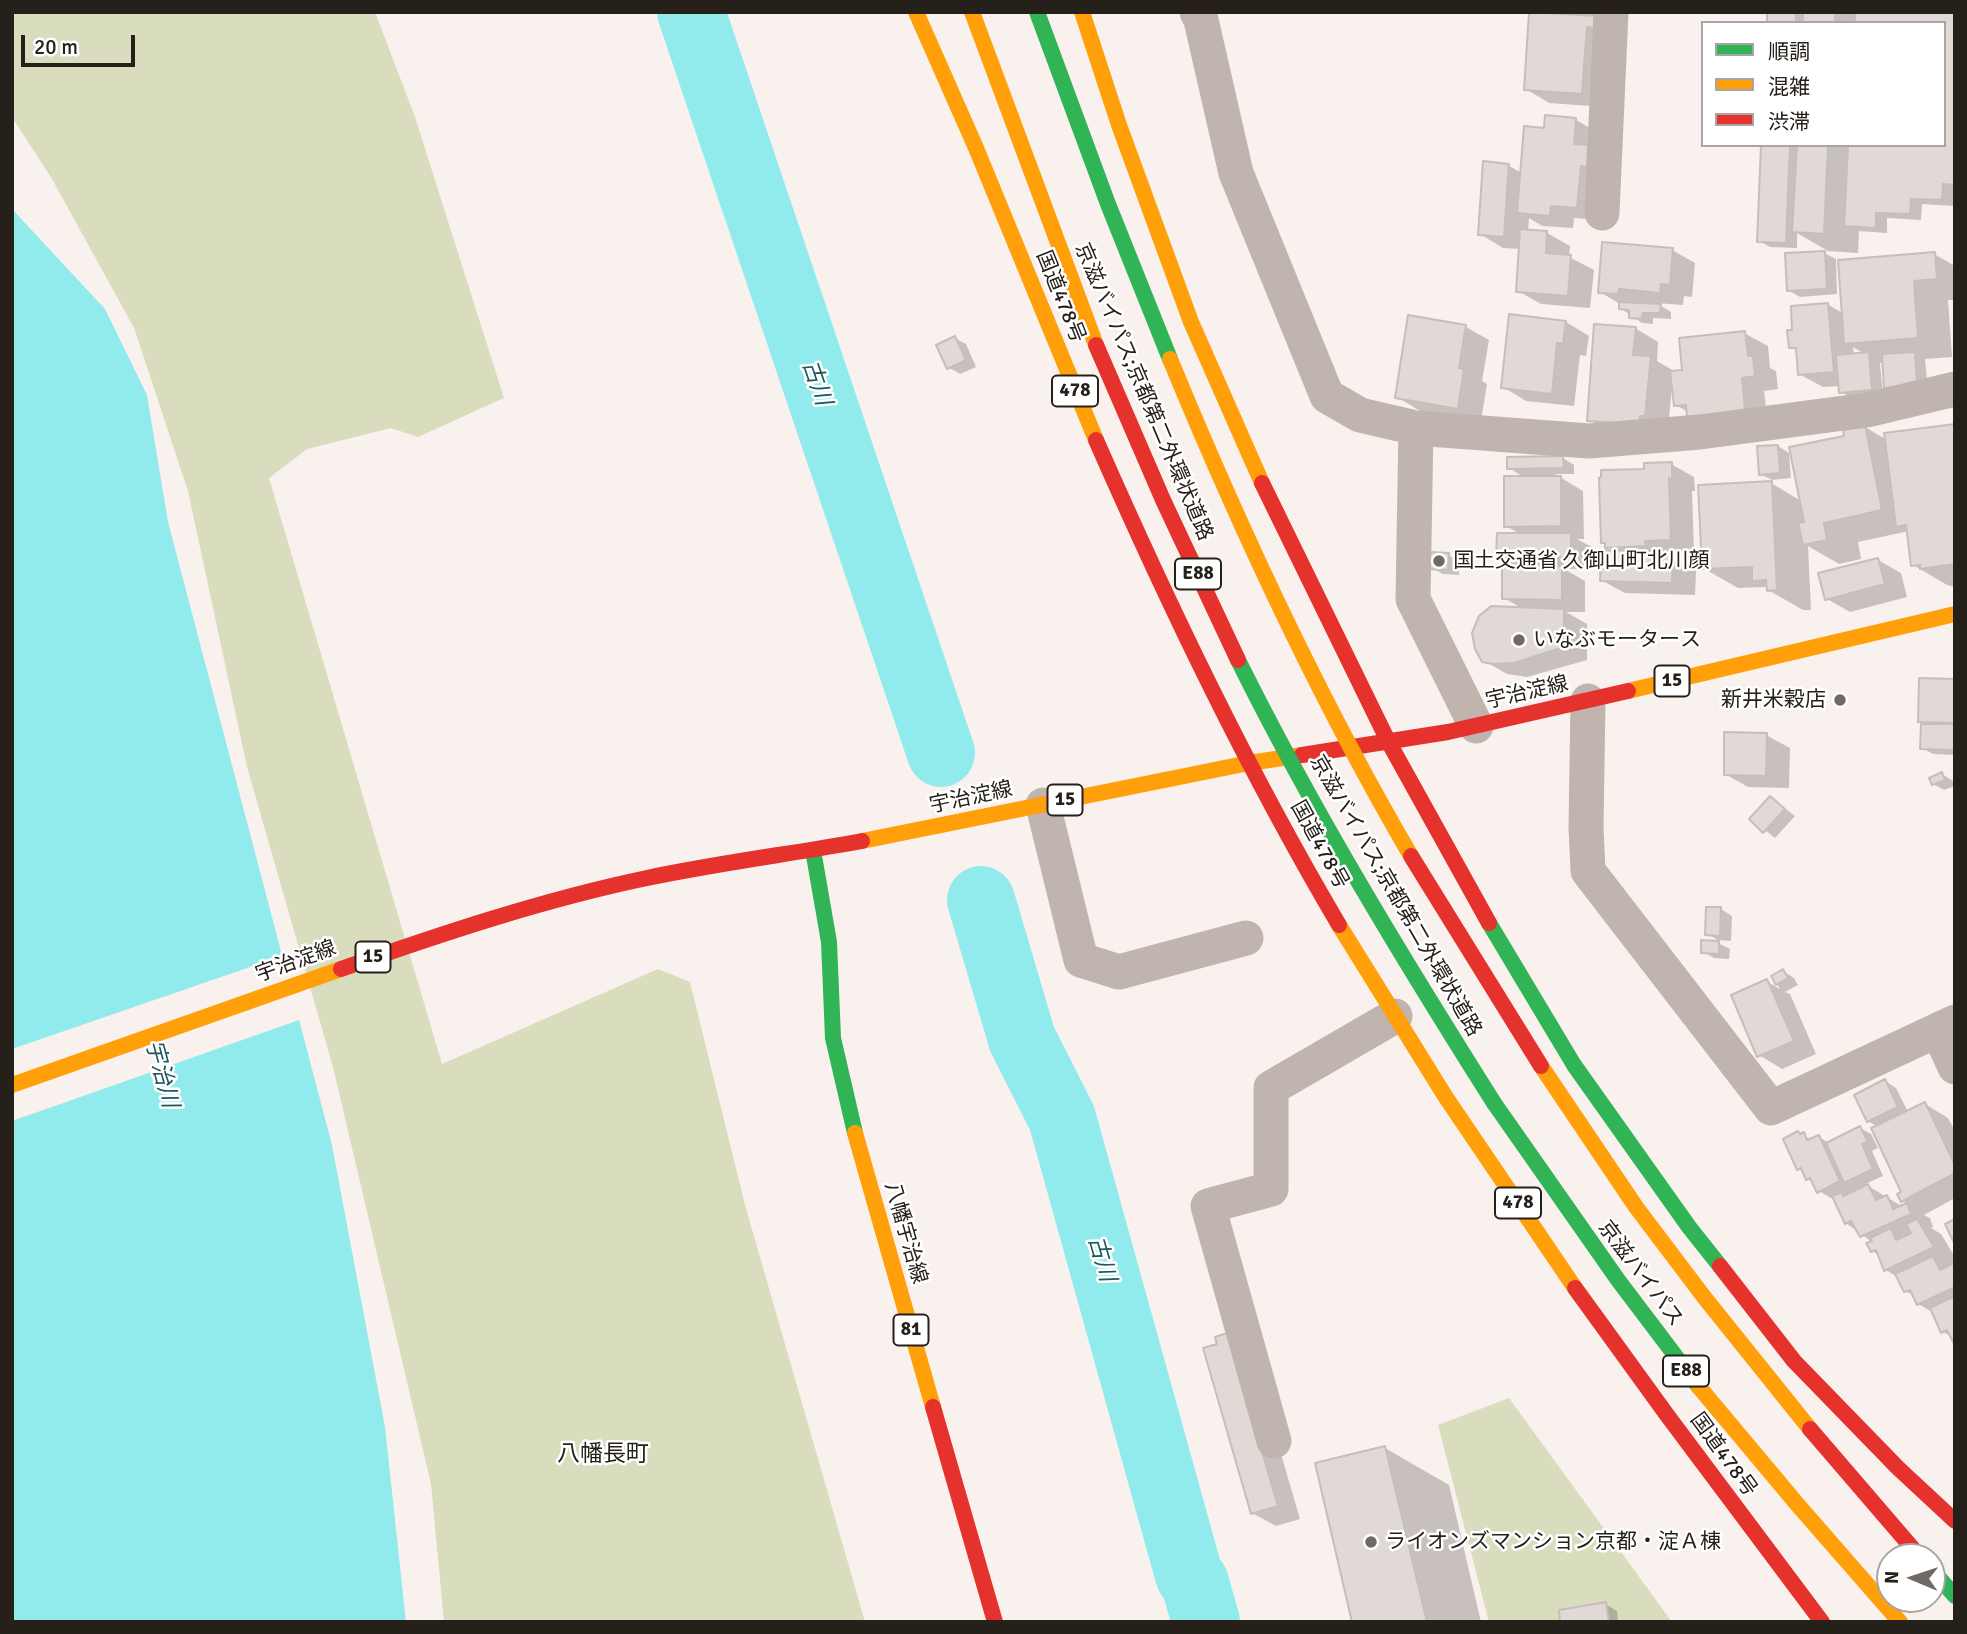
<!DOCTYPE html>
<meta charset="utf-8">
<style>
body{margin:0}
#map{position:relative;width:1967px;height:1634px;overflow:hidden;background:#f9f1ed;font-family:Signika,"Noto Sans JP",sans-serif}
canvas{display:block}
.frame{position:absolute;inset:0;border:14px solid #26201b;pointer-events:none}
.legend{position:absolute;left:1701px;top:21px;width:245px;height:126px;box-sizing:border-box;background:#fff;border:2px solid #a8a6a4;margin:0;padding:9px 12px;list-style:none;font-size:21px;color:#26201b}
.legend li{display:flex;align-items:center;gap:14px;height:35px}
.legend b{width:35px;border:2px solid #a8a6a4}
.north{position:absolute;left:1876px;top:1543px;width:70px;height:70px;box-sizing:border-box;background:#fff;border:2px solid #a8a6a4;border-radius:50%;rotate:272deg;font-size:19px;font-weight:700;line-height:28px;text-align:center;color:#26201b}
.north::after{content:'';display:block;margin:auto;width:24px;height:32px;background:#706964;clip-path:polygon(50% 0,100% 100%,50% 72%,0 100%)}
.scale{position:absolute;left:21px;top:35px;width:114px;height:32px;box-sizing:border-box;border:4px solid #26201b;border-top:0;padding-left:9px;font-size:21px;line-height:24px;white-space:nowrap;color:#26201b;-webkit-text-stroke:5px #fff;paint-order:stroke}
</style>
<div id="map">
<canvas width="1967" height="1634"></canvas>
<div class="frame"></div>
<ul class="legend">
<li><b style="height:9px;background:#30b455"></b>順調</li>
<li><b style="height:9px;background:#ff9f0a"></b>混雑</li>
<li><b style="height:9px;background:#e5322d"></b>渋滞</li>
</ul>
<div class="north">N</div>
<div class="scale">20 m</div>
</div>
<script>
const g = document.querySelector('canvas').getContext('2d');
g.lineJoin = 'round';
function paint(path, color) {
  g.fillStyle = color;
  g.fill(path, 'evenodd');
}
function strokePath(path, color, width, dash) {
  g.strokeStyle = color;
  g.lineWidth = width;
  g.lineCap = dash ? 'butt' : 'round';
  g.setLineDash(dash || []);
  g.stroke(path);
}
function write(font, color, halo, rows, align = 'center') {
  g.font = font + ' Signika,"Noto Sans JP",sans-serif';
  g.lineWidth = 5;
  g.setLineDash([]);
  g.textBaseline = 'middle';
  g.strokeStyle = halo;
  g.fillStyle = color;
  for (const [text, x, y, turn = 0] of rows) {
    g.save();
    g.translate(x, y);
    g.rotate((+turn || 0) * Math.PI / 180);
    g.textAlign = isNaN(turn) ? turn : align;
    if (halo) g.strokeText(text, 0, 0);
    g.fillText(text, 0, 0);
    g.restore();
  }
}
paint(new Path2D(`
 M 12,12 L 375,12 L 415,117 L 504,398 L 418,437 L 391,428 L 307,449 L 269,478 L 442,1064 L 658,969 L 690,982 L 745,1205 L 865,1622 L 444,1622 L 431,1484 L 333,1067 L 247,767 L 188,491 L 134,328 L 52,179 L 12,117 Z
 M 1509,1398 L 1672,1622 L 1489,1622 L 1438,1425 Z`), '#d9ddbd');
paint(new Path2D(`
 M 12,209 L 105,309 L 147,395 L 168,522 L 332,1145 L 385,1427 L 406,1622 L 12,1622 Z`), '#91ebec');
paint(new Path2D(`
 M 285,955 L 302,1019 L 12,1121 L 12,1049 Z`), '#f9f1ed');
paint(new Path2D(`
 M 1545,12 L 1607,12 L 1605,107 L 1549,103 L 1526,89 L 1549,15 Z
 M 1769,12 L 1955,12 L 1953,206 L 1922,204 L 1921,220 L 1887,218 L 1887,233 L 1859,231 L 1858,253 L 1828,251 L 1797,233 L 1797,248 L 1770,247 L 1759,241 L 1763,145 L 1944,145 L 1944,23 L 1769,23 Z
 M 1576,120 L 1599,133 L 1600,220 L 1574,218 L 1573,228 L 1542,226 L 1529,218 L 1528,231 L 1547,233 L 1570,246 L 1569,257 L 1594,270 L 1590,308 L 1541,304 L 1518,291 L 1521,249 L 1503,248 L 1480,234 L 1509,166 L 1522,173 L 1546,130 Z
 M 1672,250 L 1695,263 L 1692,297 L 1684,296 L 1683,305 L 1656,303 L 1671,312 L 1671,319 L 1653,318 L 1653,324 L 1642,323 L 1620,308 L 1620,304 L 1600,292 Z
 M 1824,253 L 1836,259 L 1837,294 L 1800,297 L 1788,290 Z
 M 1934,254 L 1955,266 L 1955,300 L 1948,300 L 1952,357 L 1925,359 L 1928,391 L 1884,363 L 1880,363 L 1883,395 L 1852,398 L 1841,392 L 1840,386 L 1823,387 L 1799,374 L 1798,351 L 1790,347 L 1794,331 L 1827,304 L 1844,314 ZM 1853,347 L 1865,354 L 1854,355 Z
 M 1410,317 L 1466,327 L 1489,340 L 1482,381 L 1487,384 L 1481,421 L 1420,411 L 1397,397 Z
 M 1566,322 L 1589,336 L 1586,356 L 1580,355 L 1574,406 L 1526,401 L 1503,387 Z
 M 1635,328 L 1658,342 L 1657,361 L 1674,371 L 1684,371 L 1744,333 L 1768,346 L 1770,368 L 1776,371 L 1778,389 L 1764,391 L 1768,423 L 1688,412 L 1676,405 L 1672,386 L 1668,429 L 1612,433 L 1589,420 Z
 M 954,338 L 966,344 L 976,367 L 960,374 L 948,367 Z
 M 1955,426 L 1955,587 L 1947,585 L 1913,565 L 1909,531 L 1858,542 L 1861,559 L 1839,564 L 1808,546 L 1811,610 L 1803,610 L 1768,590 L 1766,587 L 1738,588 L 1703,568 L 1771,483 L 1801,501 L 1846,437 L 1865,427 L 1887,440 Z
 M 1778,446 L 1789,453 L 1791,478 L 1772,480 L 1760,474 Z
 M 1563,458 L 1574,465 L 1574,474 L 1555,474 L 1583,491 L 1584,539 L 1577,539 L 1594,548 L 1594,569 L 1564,569 L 1585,581 L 1585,612 L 1566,612 L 1587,624 L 1587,660 L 1527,677 L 1507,674 L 1483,660 L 1523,609 L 1504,598 L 1519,568 L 1498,556 L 1522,535 L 1506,526 L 1525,478 L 1509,468 Z
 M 1671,464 L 1694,477 L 1695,491 L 1692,491 L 1694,552 L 1668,553 L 1668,558 L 1673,558 L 1696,571 L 1695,595 L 1625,593 L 1601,580 L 1616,553 L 1603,542 L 1646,470 Z
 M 1448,555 L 1459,561 L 1459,575 L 1443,574 L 1432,568 Z
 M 1878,560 L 1901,573 L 1907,597 L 1850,612 L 1827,599 Z
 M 1955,681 L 1955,755 L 1933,754 L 1922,748 L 1923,723 L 1919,721 Z
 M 1766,735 L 1790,748 L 1789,788 L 1748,787 L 1725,774 Z
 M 1942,774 L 1953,781 L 1955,786 L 1944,790 L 1933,784 Z
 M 1771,798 L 1795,816 L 1775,838 L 1751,819 Z
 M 1708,909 L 1721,909 L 1732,916 L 1731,941 L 1718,940 L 1707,934 Z
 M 1718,943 L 1730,949 L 1729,959 L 1714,958 L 1703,952 Z
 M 1783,971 L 1794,978 L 1798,985 L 1785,992 L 1790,994 L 1816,1054 L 1782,1069 L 1759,1055 L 1766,981 L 1780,989 L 1773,976 Z
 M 1885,1081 L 1896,1088 L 1908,1112 L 1925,1104 L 1948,1118 L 1955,1131 L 1955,1198 L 1924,1215 L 1930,1218 L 1933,1227 L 1931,1228 L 1941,1234 L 1955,1257 L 1955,1261 L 1951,1263 L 1955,1265 L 1955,1342 L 1953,1337 L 1943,1332 L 1934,1313 L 1918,1304 L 1915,1296 L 1905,1291 L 1899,1278 L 1886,1270 L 1880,1256 L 1872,1251 L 1872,1242 L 1846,1223 L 1836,1201 L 1819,1191 L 1815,1183 L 1807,1179 L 1804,1172 L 1799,1169 L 1802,1135 L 1813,1140 L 1819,1137 L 1829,1143 L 1860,1128 L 1871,1134 L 1878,1148 L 1872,1151 L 1883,1176 L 1865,1184 L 1903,1207 L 1908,1204 L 1902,1201 L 1904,1193 L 1878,1127 L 1868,1121 Z
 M 1250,1348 L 1300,1519 L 1276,1526 L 1252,1513 Z
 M 1385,1448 L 1449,1485 L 1481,1622 L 1354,1622 Z
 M 1605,1604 L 1617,1611 L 1618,1622 L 1562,1622 Z`), '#0003');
strokePath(new Path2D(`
 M 691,12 L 941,753
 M 981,900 L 1022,1039 L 1062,1118 L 1189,1575 L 1195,1583 L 1206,1622`), '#91ebec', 68);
const building = new Path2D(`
 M 1529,12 L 1596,16 L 1596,28 L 1587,27 L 1582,94 L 1524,90 Z
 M 1767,12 L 1796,12 L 1796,23 L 1767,23 Z
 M 1803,12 L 1835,12 L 1835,23 L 1803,23 Z
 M 1855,12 L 1955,12 L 1955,185 L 1943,184 L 1942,200 L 1911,199 L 1910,214 L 1876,213 L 1876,228 L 1844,226 L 1848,145 L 1944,145 L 1944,23 L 1855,23 Z
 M 1545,115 L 1576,118 L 1574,144 L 1588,145 L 1587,167 L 1581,166 L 1577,208 L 1551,206 L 1550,216 L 1517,213 L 1524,126 L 1544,128 Z
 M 1761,145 L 1790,145 L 1786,243 L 1757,242 Z
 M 1797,145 L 1828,145 L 1824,234 L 1792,232 Z
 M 1483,161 L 1509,164 L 1504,237 L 1478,235 Z
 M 1520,229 L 1547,231 L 1546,253 L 1571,255 L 1568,296 L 1516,292 Z
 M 1602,242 L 1673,248 L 1670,285 L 1661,284 L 1660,293 L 1619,289 L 1618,294 L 1598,293 Z
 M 1825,251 L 1827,289 L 1787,291 L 1785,253 Z
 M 1935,252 L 1937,279 L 1914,281 L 1918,338 L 1844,344 L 1838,260 Z
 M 1619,302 L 1661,304 L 1660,313 L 1643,313 L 1642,319 L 1629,318 L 1629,310 L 1619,309 Z
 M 1828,303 L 1834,372 L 1798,375 L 1796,348 L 1789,348 L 1787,330 L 1792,330 L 1791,306 Z
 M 1509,314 L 1566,321 L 1563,344 L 1557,343 L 1552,394 L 1501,388 Z
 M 1408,315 L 1466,325 L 1459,368 L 1464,369 L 1458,409 L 1395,398 Z
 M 1594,324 L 1636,327 L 1633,355 L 1651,356 L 1645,416 L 1640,416 L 1639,424 L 1587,421 Z
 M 1745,331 L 1748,356 L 1753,356 L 1755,376 L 1742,378 L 1745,411 L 1687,417 L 1686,405 L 1674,406 L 1670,371 L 1682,370 L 1679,338 Z
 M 955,336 L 966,360 L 947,369 L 936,345 Z
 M 1869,352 L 1872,390 L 1839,393 L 1836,355 Z
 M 1915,352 L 1917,385 L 1884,388 L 1882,354 Z
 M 1955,424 L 1955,564 L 1920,569 L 1920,565 L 1911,566 L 1906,525 L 1896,527 L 1884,433 Z
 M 1865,425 L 1882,510 L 1824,523 L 1827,540 L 1803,545 L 1798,523 L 1804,522 L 1789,447 L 1844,436 L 1843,430 Z
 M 1778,445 L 1780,473 L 1759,475 L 1757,446 Z
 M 1563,456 L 1564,468 L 1507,469 L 1507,457 Z
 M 1672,462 L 1672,479 L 1669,478 L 1671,540 L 1645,541 L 1646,546 L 1605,548 L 1605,543 L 1601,543 L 1599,478 L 1601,477 L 1601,470 L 1644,469 L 1644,463 Z
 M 1504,476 L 1561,476 L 1561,526 L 1504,527 Z
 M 1772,481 L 1777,590 L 1767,591 L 1766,580 L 1752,581 L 1752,567 L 1702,569 L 1698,485 Z
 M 1497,533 L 1571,533 L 1571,557 L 1496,557 Z
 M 1601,550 L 1633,551 L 1633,555 L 1673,556 L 1672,583 L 1600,581 Z
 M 1430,552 L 1449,553 L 1448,570 L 1430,569 Z
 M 1878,558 L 1885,584 L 1825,600 L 1818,573 Z
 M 1502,566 L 1562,566 L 1562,600 L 1502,599 Z
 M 1491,606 L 1564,609 L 1564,647 L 1514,663 L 1493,664 L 1482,662 L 1475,649 L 1472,633 L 1479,616 Z
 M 1919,678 L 1955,679 L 1955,723 L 1918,722 Z
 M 1921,724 L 1955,724 L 1955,750 L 1920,749 Z
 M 1724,732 L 1767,733 L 1766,776 L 1724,775 Z
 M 1942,772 L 1945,780 L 1932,785 L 1929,778 Z
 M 1770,796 L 1785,809 L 1763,833 L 1749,819 Z
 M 1706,907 L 1721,907 L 1720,936 L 1705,935 Z
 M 1701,940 L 1719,941 L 1719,954 L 1701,953 Z
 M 1783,969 L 1788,978 L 1776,985 L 1771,976 Z
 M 1767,979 L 1794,1041 L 1757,1057 L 1731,995 Z
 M 1885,1079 L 1898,1107 L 1867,1122 L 1854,1095 Z
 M 1925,1102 L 1955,1165 L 1955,1173 L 1901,1202 L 1897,1194 L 1901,1192 L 1871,1128 Z
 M 1860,1126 L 1868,1142 L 1862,1144 L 1873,1169 L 1844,1183 L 1826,1143 Z
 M 1798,1131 L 1800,1134 L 1804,1132 L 1807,1140 L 1819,1135 L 1840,1181 L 1817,1193 L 1810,1178 L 1806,1180 L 1801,1168 L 1797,1170 L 1783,1139 Z
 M 1868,1184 L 1876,1200 L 1887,1195 L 1893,1209 L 1907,1203 L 1911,1214 L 1860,1237 L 1851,1221 L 1845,1224 L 1832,1196 L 1842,1192 L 1843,1196 Z
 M 1917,1219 L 1934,1247 L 1884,1271 L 1876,1250 L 1871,1252 L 1866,1243 L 1872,1241 L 1870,1238 L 1891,1228 L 1896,1240 L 1911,1233 L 1906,1224 Z
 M 1955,1219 L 1955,1245 L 1945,1224 Z
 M 1933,1256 L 1940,1270 L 1954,1263 L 1955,1287 L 1917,1305 L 1910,1290 L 1904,1292 L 1895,1274 Z
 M 1955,1296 L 1955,1346 L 1947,1330 L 1941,1333 L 1930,1308 Z
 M 1227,1333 L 1278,1506 L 1251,1514 L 1203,1348 L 1217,1344 L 1215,1337 Z
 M 1385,1446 L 1427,1622 L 1352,1622 L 1315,1463 Z
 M 1606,1602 L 1609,1622 L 1560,1622 L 1559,1610 Z`);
paint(building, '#e0d9d5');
strokePath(building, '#c5beba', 2);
strokePath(new Path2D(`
 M 1197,12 L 1201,20 L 1236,173 L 1327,396 L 1360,415 L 1416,428 L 1589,441 L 1700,432 L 1867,410 L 1955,389
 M 1602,213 L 1611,12
 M 1416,428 L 1413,599 L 1476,726
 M 1588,701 L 1586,827 L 1588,871 L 1771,1108 L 1955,1022
 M 1043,805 L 1081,960 L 1119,972 L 1246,938
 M 1938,1030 L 1955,1067
 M 1274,1441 L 1208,1206 L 1271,1189 L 1271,1088 L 1395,1016`), '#bfb5ae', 35);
strokePath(new Path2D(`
 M 813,850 L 829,942 L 833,1038 L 855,1133
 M 1489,923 L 1574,1065 L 1689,1227 L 1720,1266
 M 1494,1103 L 1618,1280 L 1699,1387
 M 1932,1570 L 1955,1596`), '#30b455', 16);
strokePath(new Path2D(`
 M 916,12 L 976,148 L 1096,440
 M 1082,12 L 1119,125 L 1191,322 L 1262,483
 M 1628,691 L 1955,614
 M 862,841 L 1249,763 L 1302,755
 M 1339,925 L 1445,1096 L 1575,1288
 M 1541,1066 L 1636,1207 L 1704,1297 L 1810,1429
 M 12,1085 L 341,969
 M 855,1133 L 933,1407
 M 1699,1387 L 1797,1504 L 1900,1622`), '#ff9f0a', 16);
strokePath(new Path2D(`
 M 1096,440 C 1169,606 1247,769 1339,925
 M 1262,483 L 1388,741 L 1489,923
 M 1302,755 L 1448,732 L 1628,691
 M 341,969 C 441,934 542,900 647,878 C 718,863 791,854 862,841
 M 1720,1266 L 1794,1361 L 1898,1468 L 1955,1521
 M 1575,1288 L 1667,1415 L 1822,1622
 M 933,1407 L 995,1622
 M 1810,1429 L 1920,1557`), '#e5322d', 16);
strokePath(new Path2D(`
 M 1037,12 L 1108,204 L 1170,359
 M 1238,660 C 1314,813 1403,959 1494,1103`), '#30b455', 16);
strokePath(new Path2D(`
 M 972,12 L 1096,345
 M 1170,359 C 1240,529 1318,697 1411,856`), '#ff9f0a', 16);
strokePath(new Path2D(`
 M 1096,345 L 1163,500 L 1238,660
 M 1411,856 L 1541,1066`), '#e5322d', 16);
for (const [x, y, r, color] of [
 [1439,561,7,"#706964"],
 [1519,640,7,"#706964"],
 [1840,700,7,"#706964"],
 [1371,1542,7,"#706964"]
]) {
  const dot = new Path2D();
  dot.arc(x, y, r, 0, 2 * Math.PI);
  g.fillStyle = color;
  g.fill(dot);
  strokePath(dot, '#fff', 2.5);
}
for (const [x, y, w] of [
 [1075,391,46],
 [1198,574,46],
 [1672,681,35],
 [1065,800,35],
 [373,957,35],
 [1518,1203,46],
 [911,1330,35],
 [1686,1371,46]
]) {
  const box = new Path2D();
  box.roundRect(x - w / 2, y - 15.5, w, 31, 5);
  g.fillStyle = '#fff';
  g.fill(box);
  strokePath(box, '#26201b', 2);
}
write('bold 19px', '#26201b', null, [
 ["478",1075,391],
 ["E88",1198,574],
 ["15",1672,681],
 ["15",1065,800],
 ["15",373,957],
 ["478",1518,1203],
 ["81",911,1330],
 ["E88",1686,1371]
]);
write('21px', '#26201b', '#fff', [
 ["国道478号",1060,297,68],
 ["京滋バイパス;京都第二外環状道路",1143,392,67],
 ["宇治淀線",1527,693,-13],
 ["宇治淀線",971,798,-12],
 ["国道478号",1319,845,61],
 ["京滋バイパス;京都第二外環状道路",1395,896,60],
 ["宇治淀線",296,962,-20],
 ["八幡宇治線",905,1233,74],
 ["京滋バイパス",1640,1274,53],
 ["国道478号",1723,1455,54]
]);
write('21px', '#26201b', '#fff', [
 ["国土交通省 久御山町北川顔",1453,561],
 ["いなぶモータース",1533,640],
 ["新井米穀店",1826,700,"right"],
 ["ライオンズマンション京都・淀Ａ棟",1385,1542]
], 'left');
write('italic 23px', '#20585a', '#fff', [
 ["古川",816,383,71],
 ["宇治川",161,1074,75],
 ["古川",1101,1259,74]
]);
write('23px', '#26201b', '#fff', [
 ["八幡長町",603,1455]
]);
</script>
